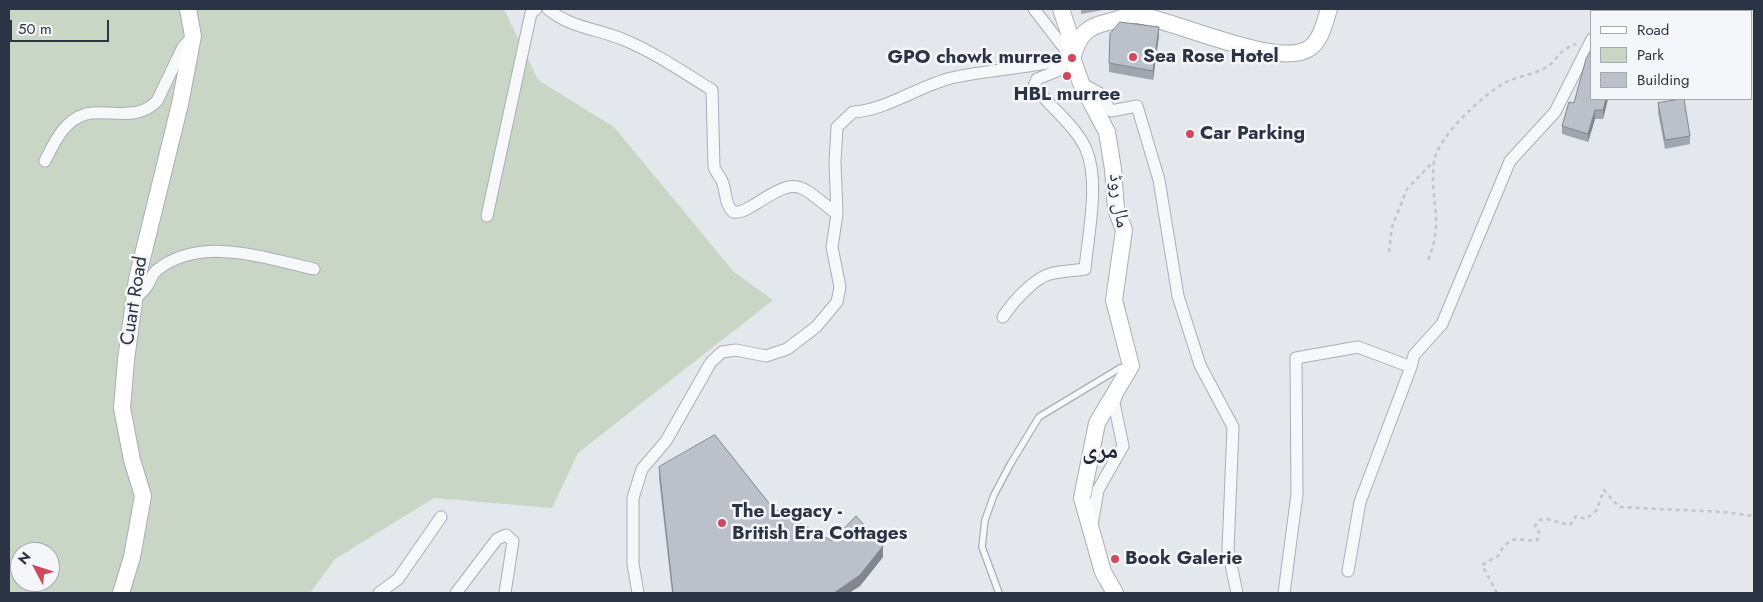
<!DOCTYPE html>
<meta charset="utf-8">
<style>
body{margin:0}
#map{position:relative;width:1763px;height:602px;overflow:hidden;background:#e4e7ec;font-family:Jost,sans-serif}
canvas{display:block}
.frame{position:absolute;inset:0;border:10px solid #2b3445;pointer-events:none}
.legend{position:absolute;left:1590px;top:10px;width:162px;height:90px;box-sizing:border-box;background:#f4f6f9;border:1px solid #a4a8b1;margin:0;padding:6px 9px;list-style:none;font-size:15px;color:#2b3445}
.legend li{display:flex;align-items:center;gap:10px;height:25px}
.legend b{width:25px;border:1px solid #a4a8b1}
.north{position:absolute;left:10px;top:542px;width:50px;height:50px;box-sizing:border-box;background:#f4f6f9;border:1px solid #a4a8b1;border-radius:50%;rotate:310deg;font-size:14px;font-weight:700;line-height:20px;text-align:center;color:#2b3445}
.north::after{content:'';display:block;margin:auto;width:18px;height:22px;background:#d1495b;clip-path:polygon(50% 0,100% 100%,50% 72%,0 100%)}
.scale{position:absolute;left:10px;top:20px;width:99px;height:22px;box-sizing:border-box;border:2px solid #2b3445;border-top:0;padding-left:6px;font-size:15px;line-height:18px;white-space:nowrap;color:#2b3445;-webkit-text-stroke:4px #f4f6f9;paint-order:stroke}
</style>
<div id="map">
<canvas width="1763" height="602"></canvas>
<div class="frame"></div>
<ul class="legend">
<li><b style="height:6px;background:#fff"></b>Road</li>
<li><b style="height:14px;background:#c9d6c5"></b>Park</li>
<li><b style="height:14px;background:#bbc0ca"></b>Building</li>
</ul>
<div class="north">N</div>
<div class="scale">50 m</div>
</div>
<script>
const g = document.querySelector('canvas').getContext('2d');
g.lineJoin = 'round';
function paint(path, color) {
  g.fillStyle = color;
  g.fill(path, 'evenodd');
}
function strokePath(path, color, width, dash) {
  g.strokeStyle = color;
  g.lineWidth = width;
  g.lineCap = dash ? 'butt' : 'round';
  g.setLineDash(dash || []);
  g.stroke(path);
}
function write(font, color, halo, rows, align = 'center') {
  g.font = font + ' Jost,"Noto Naskh Arabic",sans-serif';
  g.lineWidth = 5;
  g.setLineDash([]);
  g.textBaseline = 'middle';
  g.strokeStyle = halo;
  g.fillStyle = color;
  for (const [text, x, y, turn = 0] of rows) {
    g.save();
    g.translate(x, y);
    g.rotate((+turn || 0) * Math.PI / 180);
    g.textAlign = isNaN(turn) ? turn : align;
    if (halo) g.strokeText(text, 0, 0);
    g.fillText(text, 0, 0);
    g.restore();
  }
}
paint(new Path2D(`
 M 9,9 L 504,9 L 538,80 L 614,127 L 734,272 L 773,300 L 578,453 L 552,508 L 434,498 L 335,559 L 310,593 L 9,593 ZM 20,552 L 50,552 L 50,582 L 20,582 Z`), '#c9d6c5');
const lane = new Path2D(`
 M 999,593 L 982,547 L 985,520 L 994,495 L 1011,463 L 1039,417 L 1120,368 L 1127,367`);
const street = new Path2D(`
 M 548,9 C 569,27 597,29 622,39 C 654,52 683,72 712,90 L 714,167 C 716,173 720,176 722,181 C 727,193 724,203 733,212 C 742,213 746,209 754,205 C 799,176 797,183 837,214
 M 1034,9 L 1071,57
 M 1658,11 L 1660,9
 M 1081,83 L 1099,93 L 1111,111 L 1137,106 L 1159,180 L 1178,296 L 1200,365 L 1233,427 L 1228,550 L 1237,593
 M 45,161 C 54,143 64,120 86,114 C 110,109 137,122 157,101 L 183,47 L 192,37
 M 487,216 L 531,13 L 536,9
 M 134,300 C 138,296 144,291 147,286 C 151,280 151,275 157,270 C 202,235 264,258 314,269
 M 1003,317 C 1012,303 1034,278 1050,274 C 1060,271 1074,271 1085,269 C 1088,234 1100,182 1086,149 C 1075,125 1050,107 1034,86 L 1037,79 L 1057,71 L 1069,61
 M 1092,525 L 1098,490 L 1123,446 L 1114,403 L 1117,394
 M 1348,571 L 1360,502 L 1411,367
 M 379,593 L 398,579 L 441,517
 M 456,593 L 497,539 L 506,535 L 513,541 L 505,593
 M 638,593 L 633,564 L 633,498 L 642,469 L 666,441 L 711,362 L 722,352 L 736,350 L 766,356 L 787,349 L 816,327 L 837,302 L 840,287 L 832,247 L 837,214 L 835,162 L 837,127 L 853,112 C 884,111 919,86 951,78 C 991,69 1032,68 1072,58
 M 1284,593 L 1297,494 L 1296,358 L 1358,347 L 1411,367 L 1414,355 L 1442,324 L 1510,161 L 1555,112 L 1592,39`);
const secondary = new Path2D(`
 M 1061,9 L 1069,33 L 1072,58 L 1081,83 L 1107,132 L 1113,169 L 1116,209 L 1124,230 L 1114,300 L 1131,366 L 1097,423 L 1082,498 L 1103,572 L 1115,593
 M 1073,56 C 1079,35 1086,27 1108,22 C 1117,20 1130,14 1138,15 C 1176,21 1277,68 1308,49 C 1321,42 1325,21 1329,9
 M 121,593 L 132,557 L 143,496 L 132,460 L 122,408 L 126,360 L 137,279 L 180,104 L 193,36 L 188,9`);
strokePath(lane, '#a9aeb7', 8);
strokePath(street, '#a9aeb7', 13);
strokePath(secondary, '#a9aeb7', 18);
strokePath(new Path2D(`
 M 1389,252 L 1392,227 L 1407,189 L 1434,161
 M 1428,260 C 1445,220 1429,199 1434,162 C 1437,137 1482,96 1504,83 C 1517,76 1534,75 1547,67 C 1561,57 1555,52 1576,44
 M 1497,593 L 1482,565 L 1498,556 L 1503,547 L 1509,542 L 1516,539 L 1536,541 C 1542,535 1539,532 1535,526 L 1539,520 L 1547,519 L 1570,525 L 1576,516 L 1586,519 L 1596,511 L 1604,490 L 1619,507 L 1723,512 L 1754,516`), '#c2c5cb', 2.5, [4, 4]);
strokePath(lane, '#f7f8fa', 5.5);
strokePath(street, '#f7f8fa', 11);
strokePath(secondary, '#fff', 16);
paint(new Path2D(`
 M 1081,9 L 1109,9 L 1081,14 Z
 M 1602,9 L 1633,9 L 1633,11 L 1602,11 Z
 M 1159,35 L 1153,80 L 1109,72 L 1109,63 Z
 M 1592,99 L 1608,99 L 1603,119 L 1595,119 L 1588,142 L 1562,134 L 1562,126 L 1574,103 Z
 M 1658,103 L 1690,136 L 1690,144 L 1665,149 L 1658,112 Z
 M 659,467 L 772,507 L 832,541 L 883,557 L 860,586 L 849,593 L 672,593 L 659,478 Z`), '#a1a5ae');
paint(new Path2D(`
 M 1159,27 L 1159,35 L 1153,80 L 1153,71 Z
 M 1606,99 L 1608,99 L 1603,119 L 1603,110 Z
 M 1595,110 L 1595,119 L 1588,142 L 1588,134 Z
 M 883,546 L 883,557 L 860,586 L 849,593 L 834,593 Z`), '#83868d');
const building = new Path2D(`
 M 1602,9 L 1613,9 L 1603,10 Z
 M 1120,22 L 1159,27 L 1153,71 L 1109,63 L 1110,34 Z
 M 1592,48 L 1592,99 L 1606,99 L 1603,110 L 1595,110 L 1588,134 L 1562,126 L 1569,102 L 1574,103 L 1586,59 Z
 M 1684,99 L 1690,136 L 1665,140 L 1658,103 Z
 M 715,435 L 772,507 L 832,541 L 856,516 L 883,546 L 860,575 L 834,593 L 673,593 L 659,467 Z`);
paint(building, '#bbc0ca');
strokePath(building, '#83868d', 1);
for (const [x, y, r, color] of [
 [1133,57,5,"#d1495b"],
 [1072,58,5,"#d1495b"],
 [1067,76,5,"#d1495b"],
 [1190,134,5,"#d1495b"],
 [722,523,5,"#d1495b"],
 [1115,559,5,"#d1495b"]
]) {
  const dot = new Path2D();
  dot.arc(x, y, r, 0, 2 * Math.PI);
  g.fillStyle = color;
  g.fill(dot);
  strokePath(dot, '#f4f6f9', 2);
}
write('bold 19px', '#2b3445', '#f4f6f9', [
 ["Sea Rose Hotel",1143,57],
 ["GPO chowk murree",1062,58,"right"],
 ["HBL murree",1067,95,"center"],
 ["Car Parking",1200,134],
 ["The Legacy -",732,512],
 ["British Era Cottages",732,534],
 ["Book Galerie",1125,559]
], 'left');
write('19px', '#2b3445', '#f4f6f9', [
 ["مال روڈ",1118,201,82],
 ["Cuart Road",135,301,-81]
]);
write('bold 24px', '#1d2536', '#f4f6f9', [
 ["مری",1100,452]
]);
</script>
